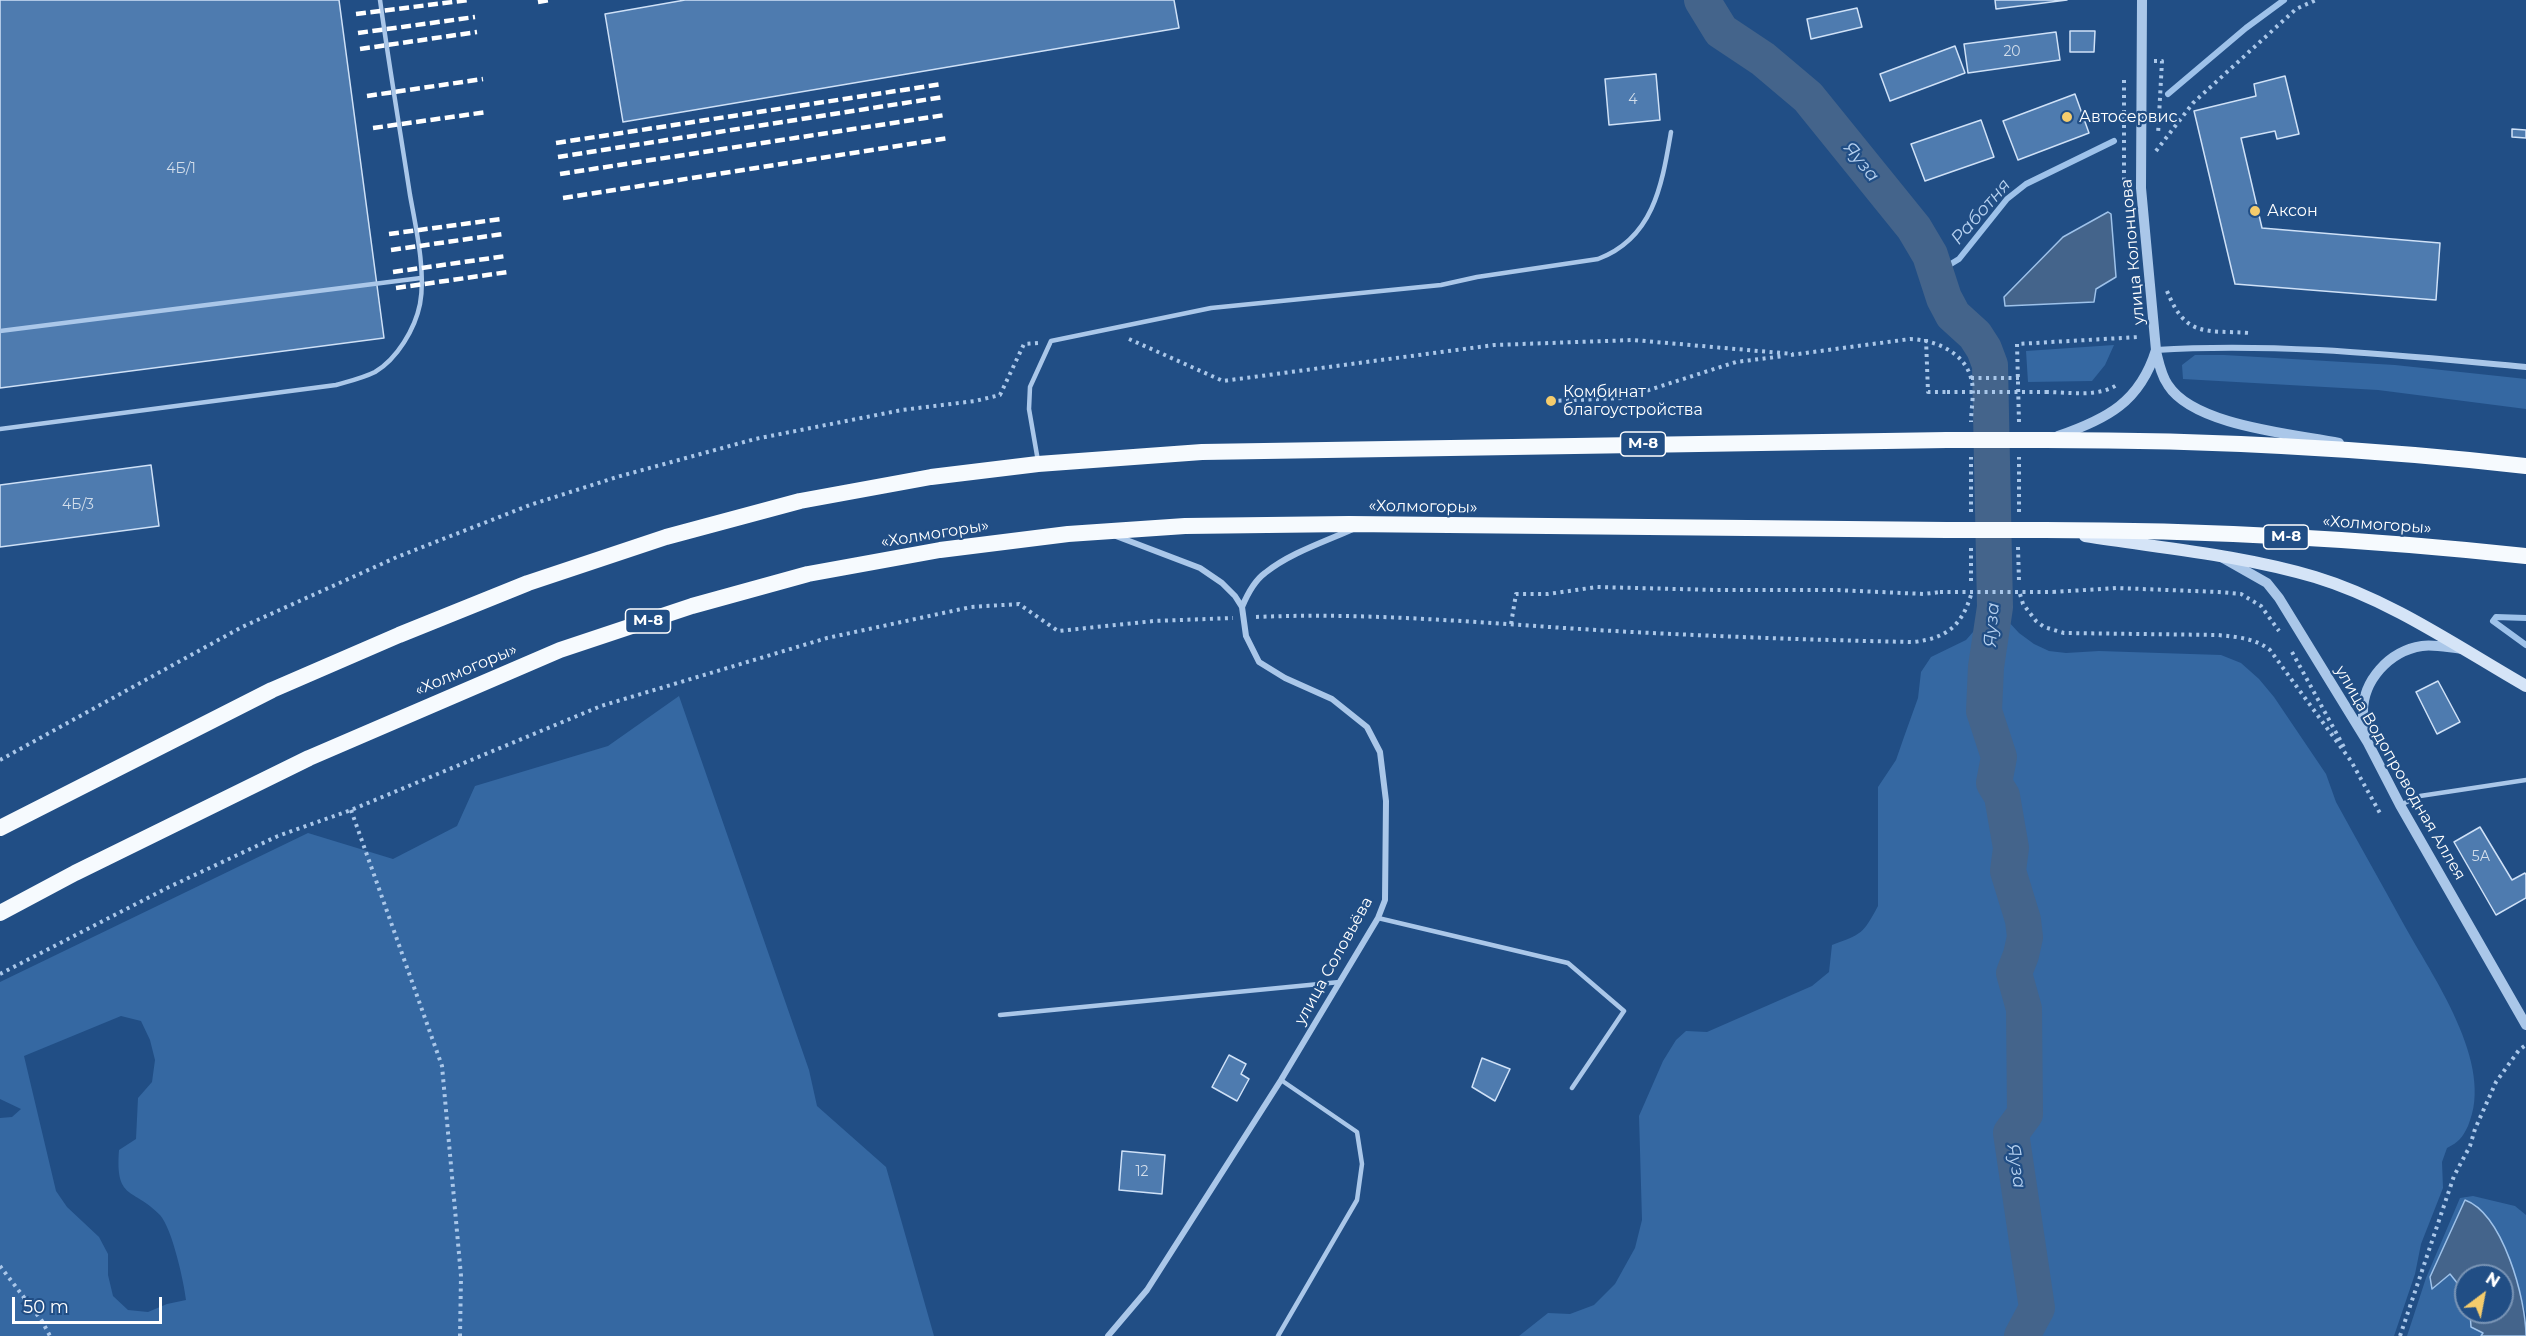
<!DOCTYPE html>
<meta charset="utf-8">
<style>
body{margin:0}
#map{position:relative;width:2526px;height:1336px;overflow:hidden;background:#214e85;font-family:Montserrat,sans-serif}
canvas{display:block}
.north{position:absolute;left:2454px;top:1264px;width:60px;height:60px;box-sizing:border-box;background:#214e85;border:2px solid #7a95b6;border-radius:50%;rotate:32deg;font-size:16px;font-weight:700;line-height:24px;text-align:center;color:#fff}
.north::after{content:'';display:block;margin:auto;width:21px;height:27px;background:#f5cc6c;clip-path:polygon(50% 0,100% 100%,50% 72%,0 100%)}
.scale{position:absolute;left:12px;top:1297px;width:150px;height:27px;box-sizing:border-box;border:3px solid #fff;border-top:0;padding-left:8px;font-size:18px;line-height:21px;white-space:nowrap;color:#fff;-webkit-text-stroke:4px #214e85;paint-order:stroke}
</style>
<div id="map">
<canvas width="2526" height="1336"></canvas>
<div class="north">N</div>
<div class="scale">50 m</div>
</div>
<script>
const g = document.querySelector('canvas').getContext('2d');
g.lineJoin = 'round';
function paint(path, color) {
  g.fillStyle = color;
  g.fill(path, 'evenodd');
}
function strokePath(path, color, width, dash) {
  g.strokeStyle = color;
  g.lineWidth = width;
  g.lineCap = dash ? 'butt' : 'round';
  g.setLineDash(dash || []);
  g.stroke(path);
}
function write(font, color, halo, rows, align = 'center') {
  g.font = font + ' Montserrat,sans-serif';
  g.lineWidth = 4.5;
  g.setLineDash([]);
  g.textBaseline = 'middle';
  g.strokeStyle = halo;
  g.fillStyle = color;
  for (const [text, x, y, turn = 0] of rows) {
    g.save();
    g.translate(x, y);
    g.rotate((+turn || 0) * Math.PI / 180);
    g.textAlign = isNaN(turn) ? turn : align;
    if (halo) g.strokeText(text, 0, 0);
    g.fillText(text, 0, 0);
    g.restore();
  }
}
paint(new Path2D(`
 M 2114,345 L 2105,365 L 2092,381 L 2028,382 L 2026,351 Z
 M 2195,355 L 2224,355 L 2395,365 L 2526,379 L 2526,409 L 2378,390 L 2183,379 L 2182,365 Z
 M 1995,607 L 2019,633 L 2034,644 L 2049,651 L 2066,653 L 2099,651 L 2221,655 L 2241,663 L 2259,679 L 2274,697 L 2326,774 L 2336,802 C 2358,842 2381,883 2403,923 C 2432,976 2496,1064 2468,1126 C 2462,1138 2459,1142 2447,1148 L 2442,1162 L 2443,1188 L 2421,1244 L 2415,1274 L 2394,1336 L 1519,1336 L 1548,1313 L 1570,1314 L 1594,1305 L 1615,1284 L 1635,1248 L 1642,1220 L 1639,1116 L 1663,1061 L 1676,1040 L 1686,1031 L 1707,1032 L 1812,986 L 1829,972 L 1832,945 C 1862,934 1863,934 1878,906 L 1878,787 L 1896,760 L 1904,737 L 1918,698 L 1921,672 L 1931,657 L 1966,640 Z
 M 679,696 L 809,1070 L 817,1106 L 886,1167 L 934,1336 L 0,1336 L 0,1118 L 12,1117 L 21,1109 L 0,1099 L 0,982 L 308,833 L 393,859 L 457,826 L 475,786 L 608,746 ZM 121,1016 L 141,1021 L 150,1040 L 155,1060 L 152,1082 L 138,1098 L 136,1139 L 119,1150 C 115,1201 133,1187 160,1215 C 172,1228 184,1282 186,1300 L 167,1304 L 148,1312 L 128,1310 L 113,1296 L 108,1275 L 108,1254 L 99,1237 L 67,1207 L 56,1191 L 24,1056 Z
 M 2473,1196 L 2515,1206 L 2526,1215 L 2526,1314 L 2510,1263 L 2496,1230 L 2432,1289 L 2450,1274 L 2466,1294 L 2466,1312 L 2470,1312 L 2471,1327 L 2484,1333 L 2481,1336 L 2407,1336 L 2426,1278 L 2460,1198 Z`), '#3568a2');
const water = new Path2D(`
 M 2108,212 L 2111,214 L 2116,277 L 2096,289 L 2094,302 L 2005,306 L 2004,297 L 2063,237 Z
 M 2465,1200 C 2503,1214 2526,1299 2526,1336 L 2481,1336 L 2483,1333 L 2471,1327 L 2470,1312 L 2502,1312 L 2502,1276 L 2466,1276 L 2466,1294 L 2450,1274 L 2432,1289 L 2430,1277 Z`);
paint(water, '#44648b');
strokePath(water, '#9ec2ea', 1.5);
strokePath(new Path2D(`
 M 2168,94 L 2246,28 L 2284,0
 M 1936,273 L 1959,259 L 2007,199 L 2026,184 L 2114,141
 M 2526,618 L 2496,617 L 2493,621 L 2526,645`), '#9ec2ea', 6);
strokePath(new Path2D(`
 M 1702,0 L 1721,31 L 1763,59 L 1808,97 L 1914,228 L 1930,255 L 1944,298 L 1953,315 L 1975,335 L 1984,349 L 1990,365 L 1995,607 L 1986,667 L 1984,711 L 1999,757 L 1994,783 L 2002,796 L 2011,848 L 2008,871 L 2023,920 L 2025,937 L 2021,955 L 2014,973 L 2024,1009 L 2025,1114 L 2011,1133 L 2037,1308 L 2022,1336`), '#44648b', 36);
const building = new Path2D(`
 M 0,0 L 339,0 L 384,338 L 0,388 Z
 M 685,0 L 1174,0 L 1179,28 L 623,122 L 605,14 Z
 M 1995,0 L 2067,0 L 1996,9 Z
 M 1857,8 L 1862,27 L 1811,39 L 1807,19 Z
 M 2070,31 L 2095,31 L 2094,52 L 2070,52 Z
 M 2056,32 L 2060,60 L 1968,73 L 1964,44 Z
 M 1955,46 L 1965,73 L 1890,101 L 1880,74 Z
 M 1656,74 L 1660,120 L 1609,125 L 1605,79 Z
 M 2285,76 L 2299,134 L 2277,139 L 2275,131 L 2241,138 L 2262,228 L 2440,243 L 2436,300 L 2235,284 L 2194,111 L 2256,96 L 2254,84 Z
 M 2075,94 L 2089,133 L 2018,160 L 2003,121 Z
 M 1981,120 L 1994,157 L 1925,181 L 1911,144 Z
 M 2512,129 L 2526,130 L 2526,138 L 2512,137 Z
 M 151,465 L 159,526 L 0,547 L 0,485 Z
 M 2438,681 L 2460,722 L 2437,734 L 2416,692 Z
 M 2480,827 L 2512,880 L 2525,873 L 2526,875 L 2526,898 L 2496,915 L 2454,842 Z
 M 1229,1055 L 1246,1064 L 1241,1074 L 1249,1079 L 1237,1101 L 1212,1087 Z
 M 1482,1058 L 1510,1069 L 1495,1101 L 1472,1087 Z
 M 1122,1151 L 1165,1155 L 1162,1194 L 1119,1190 Z`);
paint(building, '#4e7baf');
strokePath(building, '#cfe1f7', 1.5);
strokePath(new Path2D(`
 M 2154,61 L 2162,61 L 2158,135
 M 2124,80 L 2124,192
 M 2156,151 L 2193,103 L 2296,9 L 2316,0
 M 2167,291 C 2186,338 2205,330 2250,333
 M 1129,339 L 1223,381 L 1494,345 L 1633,340 L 1793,354
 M 1926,339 L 1928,392 L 1947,392
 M 1791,355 L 1910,339 C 1935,340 1964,352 1971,378 C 1975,391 1971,409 1971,422
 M 1971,378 L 2019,378
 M 2046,392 C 2069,392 2099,398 2118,384
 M 1551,401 L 1624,398 L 1736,362 L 1784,356
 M 2019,422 L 2017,344 L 2139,337
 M 1971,512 L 1971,457
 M 2019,512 L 2019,457
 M 2018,547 L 2019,581
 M 1971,581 L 1971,547
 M 2053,592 L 2117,588 L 2219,592 L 2241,594 L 2261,606 L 2279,631
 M 2020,594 L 2023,604 L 2036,621 L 2044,627 L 2064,633 L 2218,635 C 2237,637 2255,638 2270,650 L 2351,761 L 2381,815
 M 1256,617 C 1371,612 1481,623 1596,630 C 1702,636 1808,640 1914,642 C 1946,638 1961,627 1971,595
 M 1511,624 L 1516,594 L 1548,594 L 1597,587 L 1716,590 L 1836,590 L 1924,594 L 1940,592
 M 2292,652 L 2345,749
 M 0,760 L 242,627 L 397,557 L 530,505 L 617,477 L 755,439 L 902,410 L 975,401 L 1000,395 L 1024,344 L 1038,343
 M 351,810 L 442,1066 L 461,1276 L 460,1336
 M 0,974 L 169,887 L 278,836 L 351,810 L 601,706 L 827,638 L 971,607 L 1019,604 L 1058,631 L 1154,621 L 1233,618
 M 0,1266 L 42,1321 L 50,1336
 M 2400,1336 L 2454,1176 L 2470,1146 L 2475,1129 L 2496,1082 L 2519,1050 L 2526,1045`), '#aac7e9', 4, [3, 4.5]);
strokePath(new Path2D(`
 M 0,331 L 421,278
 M 0,429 L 336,385 C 350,381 363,378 375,372 C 397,359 415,329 420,304 C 426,272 416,228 410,195 C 400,130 389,65 380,0
 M 1038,461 L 1029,409 L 1030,387 L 1051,341 L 1211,308 L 1441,285 L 1477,277 L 1598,259 C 1654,238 1662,184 1671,132
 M 2400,805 L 2420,796 L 2526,780
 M 1378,918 L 1568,963 L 1624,1011 L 1572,1088
 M 1000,1015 L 1340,982
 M 1278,1336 L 1357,1200 L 1362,1164 L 1357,1132 L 1281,1080`), '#aac7e9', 4.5);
strokePath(new Path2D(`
 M 2156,350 C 2279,342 2403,356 2526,367
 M 1242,607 C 1247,595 1254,581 1265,573 C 1290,553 1324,542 1353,529
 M 1108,1336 L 1147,1290 L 1281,1080 L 1378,918 L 1385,900 L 1386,801 L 1380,752 L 1367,727 L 1332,699 L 1285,678 L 1259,662 L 1246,636 L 1242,607 L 1235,596 L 1222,583 L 1200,568 L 1116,536`), '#aac7e9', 6);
strokePath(new Path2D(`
 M 2156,351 C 2159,363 2161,375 2168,385 C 2194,426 2294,434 2339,443
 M 2058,436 C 2107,419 2140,402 2156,350 L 2141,188 L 2142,0
 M 2223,558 L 2267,583 L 2279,598 L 2368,743 L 2400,805 L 2526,1025
 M 2367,737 C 2366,729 2363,721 2363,714 C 2362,681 2389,651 2422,646 C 2434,644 2450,648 2463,649`), '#aac7e9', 10);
strokePath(new Path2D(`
 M 2085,536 C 2161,548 2241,555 2315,577 C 2391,600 2458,647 2526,686`), '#d5e4f7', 12);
strokePath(new Path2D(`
 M 2046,440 C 2206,440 2367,448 2526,466
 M 2045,530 C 2206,530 2366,539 2526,556
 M 0,828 L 272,690 L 399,635 L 528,583 L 666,537 L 800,501 L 931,477 L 1038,464 L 1202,452 L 1947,440
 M 0,913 L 75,873 L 309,758 L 560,650 L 692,606 L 808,574 L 940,550 L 1068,534 L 1185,526 L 1349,524 L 1947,530`), '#f6fafe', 16);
strokePath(new Path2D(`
 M 538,2 L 550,0
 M 356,14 L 469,0
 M 358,33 L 475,17
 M 360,49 L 477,32
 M 367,96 L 483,79
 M 373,128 L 487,112
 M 556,143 L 942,84
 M 558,157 L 943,97
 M 560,174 L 945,115
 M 563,198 L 949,138
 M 389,234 L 501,219
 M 391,250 L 503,234
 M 393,272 L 506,256
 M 396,288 L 508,272`), '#fff', 4.5, [10, 4.5]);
strokePath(new Path2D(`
 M 1947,392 L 2046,392
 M 1940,592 L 2053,592`), '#aac7e9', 4, [3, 4.5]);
strokePath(new Path2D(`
 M 1947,440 L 2046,440
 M 1947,530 L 2045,530`), '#f6fafe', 16);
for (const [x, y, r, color] of [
 [2067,117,6,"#f5cc6c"],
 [2255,211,6,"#f5cc6c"],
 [1551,401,6,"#f5cc6c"]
]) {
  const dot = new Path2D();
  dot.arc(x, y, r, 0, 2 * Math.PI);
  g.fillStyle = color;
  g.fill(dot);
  strokePath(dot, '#214e85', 2);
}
write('14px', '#d3deeb', null, [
 ["20",2012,52],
 ["4",1633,100],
 ["4Б/1",181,169],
 ["4Б/3",78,505],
 ["5А",2481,857],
 ["12",1142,1172]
]);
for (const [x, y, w] of [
 [1643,444,45],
 [2286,537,45],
 [648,621,45]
]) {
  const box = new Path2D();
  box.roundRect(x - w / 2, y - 12, w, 24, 4.5);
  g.fillStyle = '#214e85';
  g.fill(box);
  strokePath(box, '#fff', 1.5);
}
write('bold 15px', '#fff', null, [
 ["М-8",1643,444],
 ["М-8",2286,537],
 ["М-8",648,621]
]);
write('16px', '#fff', '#214e85', [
 ["Автосервис",2079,117],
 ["Аксон",2267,211],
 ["Комбинат",1563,392],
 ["благоустройства",1563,410]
], 'left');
write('16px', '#fff', '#214e85', [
 ["улица Колонцова",2133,252,-95],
 ["«Холмогоры»",1423,507,1],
 ["«Холмогоры»",2377,525,4],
 ["«Холмогоры»",935,534,-9],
 ["«Холмогоры»",466,670,-23],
 ["улица Водопроводная Аллея",2400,773,60],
 ["улица Соловьёва",1334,961,-61]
]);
write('italic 18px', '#b6d1f0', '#214e85', [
 ["Яуза",1861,162,51],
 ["Работня",1981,212,-49],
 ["Яуза",1992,625,-86],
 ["Яуза",2016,1166,81]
]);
</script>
